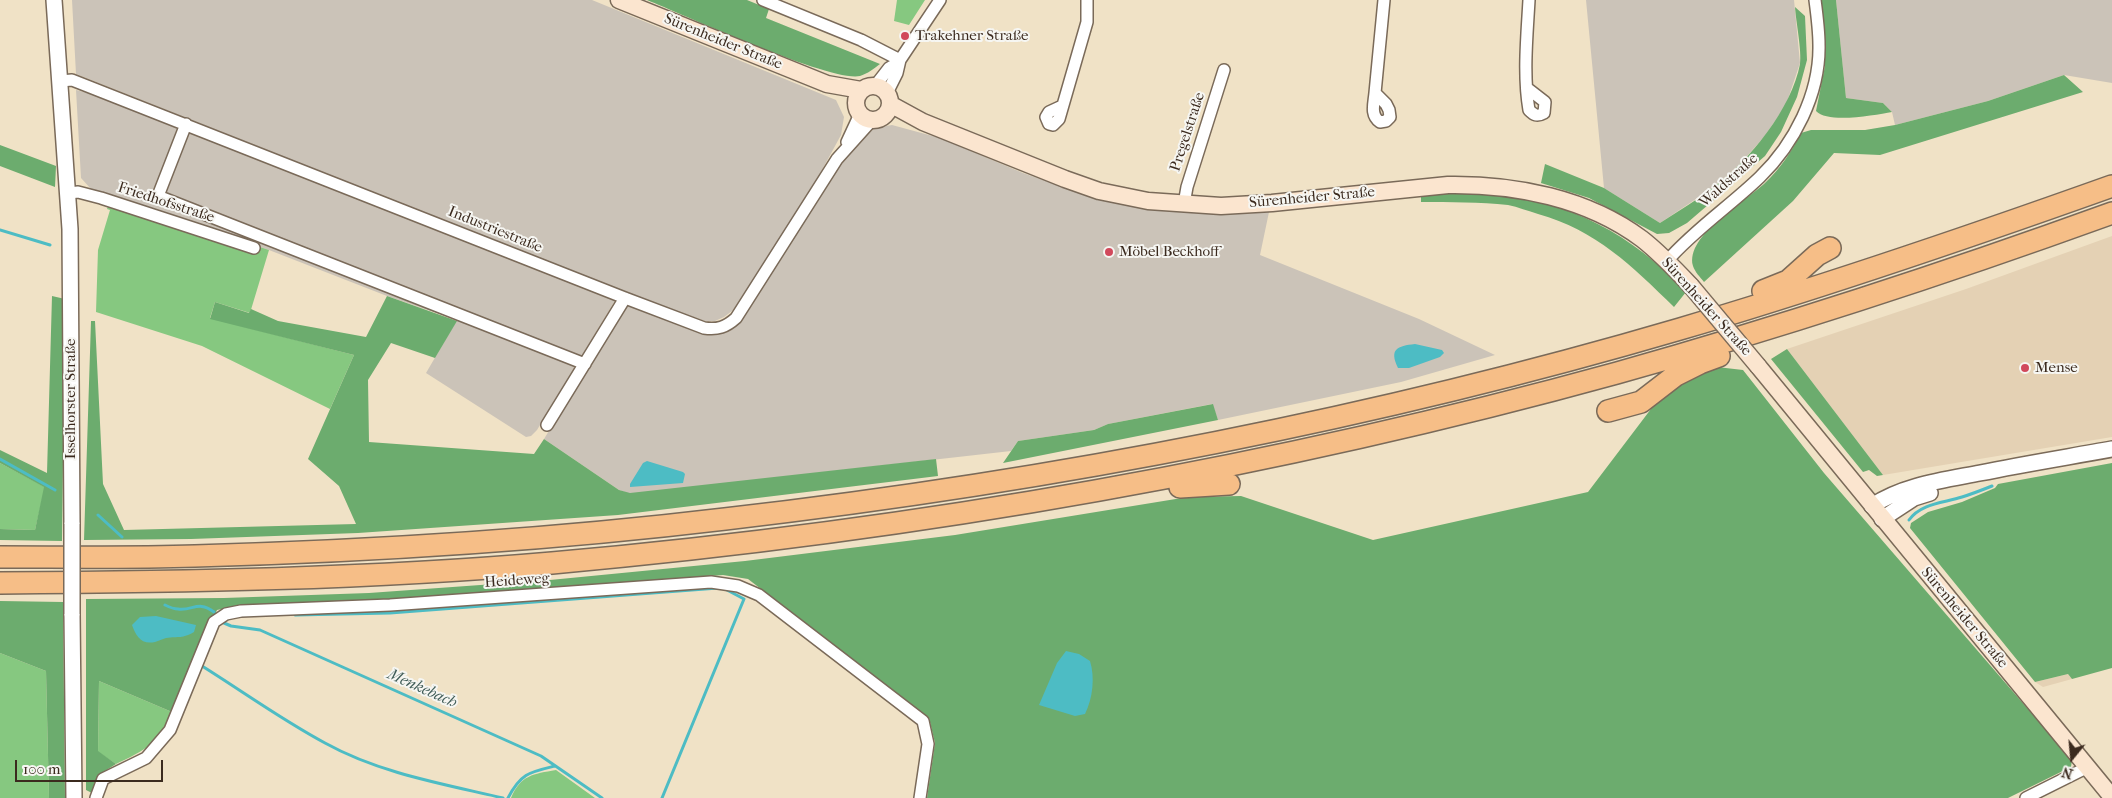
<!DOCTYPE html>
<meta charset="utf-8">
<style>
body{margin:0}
#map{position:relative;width:2112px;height:798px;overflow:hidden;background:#f0e2c6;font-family:"IM FELL French Canon",serif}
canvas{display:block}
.north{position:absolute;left:2047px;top:733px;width:50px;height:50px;-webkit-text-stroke:4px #f6f6f2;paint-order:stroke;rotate:197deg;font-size:14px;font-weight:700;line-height:20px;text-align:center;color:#3b2a1e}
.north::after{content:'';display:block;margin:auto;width:18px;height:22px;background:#3b2a1e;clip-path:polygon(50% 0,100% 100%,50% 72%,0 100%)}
.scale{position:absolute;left:15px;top:760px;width:148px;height:22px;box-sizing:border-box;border:2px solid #3b2a1e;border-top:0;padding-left:6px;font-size:15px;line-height:18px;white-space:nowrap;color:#3b2a1e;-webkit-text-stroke:4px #f6f6f2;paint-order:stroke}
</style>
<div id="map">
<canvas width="2112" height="798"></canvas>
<div class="north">N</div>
<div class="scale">100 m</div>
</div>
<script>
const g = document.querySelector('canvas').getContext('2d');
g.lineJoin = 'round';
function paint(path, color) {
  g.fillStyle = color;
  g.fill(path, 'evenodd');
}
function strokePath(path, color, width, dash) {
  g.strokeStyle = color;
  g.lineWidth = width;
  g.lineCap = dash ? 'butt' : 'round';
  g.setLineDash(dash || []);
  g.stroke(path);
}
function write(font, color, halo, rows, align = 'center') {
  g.font = font + ' "IM FELL French Canon",serif';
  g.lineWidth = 4;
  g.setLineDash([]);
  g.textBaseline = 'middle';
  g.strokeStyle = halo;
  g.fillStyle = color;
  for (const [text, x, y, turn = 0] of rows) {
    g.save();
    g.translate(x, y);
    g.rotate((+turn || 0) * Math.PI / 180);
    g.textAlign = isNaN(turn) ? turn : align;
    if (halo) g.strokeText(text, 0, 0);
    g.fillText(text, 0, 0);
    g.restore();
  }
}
paint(new Path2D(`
 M 2112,236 L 2112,437 L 1883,475 L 1787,349 L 1966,289 Z
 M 2068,674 L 2072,679 L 2043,687 L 2035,682 Z`), '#e4d1b4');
paint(new Path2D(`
 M 72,0 L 592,0 L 836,100 L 844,117 L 841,135 L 816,181 L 740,302 L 732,311 L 724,317 L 715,321 L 705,321 L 631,295 L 76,74 Z
 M 1586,0 L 1794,0 L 1800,63 L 1786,105 L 1764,137 L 1739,165 L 1714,187 L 1660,223 L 1604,188 Z
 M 1836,0 L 2112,0 L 2112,83 L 2064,75 L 1988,101 L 1895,125 L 1892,112 L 1883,103 L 1846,98 Z
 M 76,90 L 100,96 L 616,299 L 537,430 L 531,436 L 526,437 L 426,373 L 457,320 L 387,296 L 269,250 L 111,198 L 91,189 L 81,178 Z
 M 892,125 L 940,138 L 1023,173 L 1097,199 L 1148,209 L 1193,213 L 1239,214 L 1269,212 L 1260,255 L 1419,319 L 1495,355 L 1401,382 L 1218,420 L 1212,404 L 1108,424 L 1094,430 L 1018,441 L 1011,451 L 630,494 L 619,490 L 544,439 L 626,304 L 707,335 L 717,335 L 731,330 L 741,320 L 830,180 L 855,143 L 875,128 Z`), '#cbc3b8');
paint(new Path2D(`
 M 897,0 L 925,0 L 909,25 L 894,21 Z
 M 111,198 L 269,250 L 250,313 L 215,302 L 210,318 L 354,355 L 330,409 L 202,346 L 96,312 L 98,250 L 110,210 L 107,209 Z
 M 0,463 L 45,487 L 35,530 L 0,529 Z
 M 0,653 L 46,671 L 49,798 L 0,798 Z
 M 99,681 L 172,712 C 161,742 144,751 116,764 L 98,752 Z
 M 556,770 L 595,798 L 511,798 C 521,775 533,774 556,770 Z`), '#86c880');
paint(new Path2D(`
 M 647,0 L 747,0 L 769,9 L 766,18 L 880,64 C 875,68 867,74 860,76 C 832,83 682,14 647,0 Z
 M 1821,0 L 1836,0 L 1846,98 L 1883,103 L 1892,112 C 1875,115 1828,124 1816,111 L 1825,66 Z
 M 1795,7 L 1805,16 L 1807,60 L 1797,97 L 1781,132 L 1765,156 L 1687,223 L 1669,233 L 1657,234 L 1589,198 L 1541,183 L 1545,164 L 1604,188 L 1660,223 C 1678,211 1697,200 1714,187 C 1749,161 1792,108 1800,64 C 1802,51 1796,22 1795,7 Z
 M 2064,75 L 2083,92 L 1880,155 L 1834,153 L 1793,201 L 1704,282 C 1700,277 1695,272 1693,266 C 1685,235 1746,201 1765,183 C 1780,169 1792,151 1801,133 L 1811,130 L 1865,130 L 1895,125 L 1988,101 Z
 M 0,145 L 56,166 L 55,187 L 0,166 Z
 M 1449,193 C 1463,193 1477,191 1491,193 C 1571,202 1632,234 1686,292 L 1674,307 C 1632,266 1596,230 1538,214 C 1528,211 1518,207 1508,205 C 1480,202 1450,202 1421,202 L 1421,195 Z
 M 52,296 L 65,299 L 62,541 L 0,540 L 0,529 L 35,530 L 44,487 L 0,463 L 0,450 L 47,473 Z
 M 387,296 L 457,321 L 435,358 L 391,343 L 368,380 L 369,442 L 534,454 L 544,439 L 619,490 L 630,493 L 936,459 L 938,476 L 618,515 L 358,533 L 191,539 L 84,540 L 91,321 L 95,321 L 103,484 L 124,530 L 356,524 L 339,486 L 308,459 L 354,355 L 210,319 L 215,302 L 249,313 L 251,309 L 278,321 L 366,337 Z
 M 1787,349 L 1883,475 L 1877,476 L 1869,470 L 1863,472 L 1771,359 Z
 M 1717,367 L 1743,370 L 1824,473 L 2072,760 L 2071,767 L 2008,798 L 927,798 L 935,743 L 929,718 L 748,579 L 723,575 L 391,602 L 243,605 L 217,610 L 172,712 L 99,681 L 98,751 L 116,764 L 100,774 L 92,793 L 86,790 L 86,599 L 224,598 L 369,593 L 550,580 L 745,561 L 955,535 L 1188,497 L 1241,496 L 1373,540 L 1588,492 L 1654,405 L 1670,390 Z
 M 1213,404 L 1218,420 L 1003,463 L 1018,441 L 1094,430 L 1108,424 Z
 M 2112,463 L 2112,668 L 2072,679 L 2068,674 L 2035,682 L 1910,528 L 1911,523 L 1928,512 L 1962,502 L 1995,488 L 1998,484 Z
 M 0,601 L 63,602 L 65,798 L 49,798 L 46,671 L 0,653 Z`), '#6cac6e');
paint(new Path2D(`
 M 1415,344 L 1442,350 L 1444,353 L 1440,357 L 1409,368 L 1398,368 C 1389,349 1397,346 1415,344 Z
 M 647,461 L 683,472 L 685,474 L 683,483 L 630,487 L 630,484 L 643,463 Z
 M 156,616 L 196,625 L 194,632 C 182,639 179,636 166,638 C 162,639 159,641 155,642 C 141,645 136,636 132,625 L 140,617 Z
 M 1066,651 L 1079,654 L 1090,661 C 1095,677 1093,698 1085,714 L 1075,716 L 1039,705 L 1057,663 Z`), '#4dbcc4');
strokePath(new Path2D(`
 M 0,230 L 50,245
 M 0,459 L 55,490
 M 98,515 L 122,537
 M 1909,520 C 1921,503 1944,503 1962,497 C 1972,494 1982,490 1992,486
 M 165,605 C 169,607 174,609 178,609 C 193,611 198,600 214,612
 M 295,615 L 390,613 L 718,588
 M 224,623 L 231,626 L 260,630 L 541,756 L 602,798
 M 202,666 C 242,691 282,720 325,743 C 379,773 443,784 503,798
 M 508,798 C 521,773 530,772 555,766
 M 662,798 L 744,599 L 727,590`), '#4dbcc4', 3);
const minor = new Path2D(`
 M 763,0 L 861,40 L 900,60
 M 60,81 L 72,80 L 625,298 L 704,328 C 718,330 726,327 736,318 L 837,159 L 872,120
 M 875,86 L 889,68 L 899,62
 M 1527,88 L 1545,102 L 1544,113 C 1537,117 1534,115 1529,110 C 1523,75 1527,36 1529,0
 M 887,93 L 897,73 L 900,60 L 940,0
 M 1375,93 L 1386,104 L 1389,110 L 1390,117 L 1386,121 L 1380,122 C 1370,115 1374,104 1375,93 L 1384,0
 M 1062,106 L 1049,112 L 1046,117 L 1049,124 L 1053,125 L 1059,119 L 1087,22 L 1087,0
 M 186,124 L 158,196 L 585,364
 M 847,142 L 860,114
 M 69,193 L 78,192 L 101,198 L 254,248
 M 1184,204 L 1187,187 L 1224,70
 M 1667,261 C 1695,229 1730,206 1760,177 C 1794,144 1820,94 1819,45 C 1819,30 1817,15 1815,0
 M 547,425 L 625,298
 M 96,798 L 103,779 L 146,758 L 170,730 L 214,622 L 226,614 L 241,611 L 390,605 L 711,582 L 738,586 L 759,595 L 923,721 L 928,744 L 920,798
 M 2026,798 L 2088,767`);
const tertiary = new Path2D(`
 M 54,0 L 70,229 L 72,524
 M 1872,506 C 1903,485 1944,480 1980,473 C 2024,464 2068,457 2112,449
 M 1882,519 L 1914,498 L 1930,493
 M 72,614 L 74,798`);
const secondary = new Path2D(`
 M 619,0 L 827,84 L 861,90
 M856 103a17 17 0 1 1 34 0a17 17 0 1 1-34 0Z
 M 890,104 L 923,122 L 1065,179 L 1099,191 L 1148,201 L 1221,206 L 1272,203 L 1448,185 C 1515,184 1587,198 1642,239 C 1660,253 1676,270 1691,286
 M 1758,366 L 2112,797`);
const motorway = new Path2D(`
 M 1763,291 L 1788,281 L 1817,255 L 1830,248
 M 1608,411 L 1641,402 L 1676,375 L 1700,363 L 1719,356
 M 1180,487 L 1229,484
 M 0,557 C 65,557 130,558 195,556 C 372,551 549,540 725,519 C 1046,482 1370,420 1680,329 C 1826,286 1969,237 2112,186
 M 0,583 C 184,582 368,579 552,563 C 911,531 1269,469 1617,373 C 1784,326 1949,272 2112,213`);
strokePath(minor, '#7a6a59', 14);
strokePath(tertiary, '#7a6a59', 18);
strokePath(secondary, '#7a6a59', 19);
strokePath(motorway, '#7a6a59', 24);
strokePath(minor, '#fff', 11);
strokePath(tertiary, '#fff', 15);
strokePath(secondary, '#fbe5cf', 16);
strokePath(motorway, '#f6be87', 21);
const tertiaryBridge = new Path2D(`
 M 72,524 L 72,614`);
const secondaryBridge = new Path2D(`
 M 1691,286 L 1758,366`);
strokePath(tertiaryBridge, '#7a6a59', 18, []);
strokePath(secondaryBridge, '#7a6a59', 19, []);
strokePath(tertiaryBridge, '#fff', 15);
strokePath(secondaryBridge, '#fbe5cf', 16);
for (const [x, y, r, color] of [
 [905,36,5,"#d1495b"],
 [1109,252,5,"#d1495b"],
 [2025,368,5,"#d1495b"]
]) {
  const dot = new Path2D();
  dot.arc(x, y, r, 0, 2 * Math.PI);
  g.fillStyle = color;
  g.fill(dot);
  strokePath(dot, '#f6f6f2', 2);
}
write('15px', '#3b2a1e', '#f6f6f2', [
 ["Trakehner Straße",915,36],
 ["Möbel Beckhoff",1119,252],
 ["Mense",2035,368]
], 'left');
write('15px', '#3b2a1e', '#f6f6f2', [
 ["Sürenheider Straße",723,42,22],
 ["Pregelstraße",1188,132,-72],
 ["Waldstraße",1729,181,-42],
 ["Sürenheider Straße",1312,198,-5],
 ["Friedhofsstraße",166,203,18],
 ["Industriestraße",495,230,22],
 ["Sürenheider Straße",1706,307,48],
 ["Isselhorster Straße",71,399,-90],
 ["Heideweg",517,581,-4],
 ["Sürenheider Straße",1964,618,50]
]);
write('italic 16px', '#415d58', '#f6f6f2', [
 ["Menkebach",422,689,24]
]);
</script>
